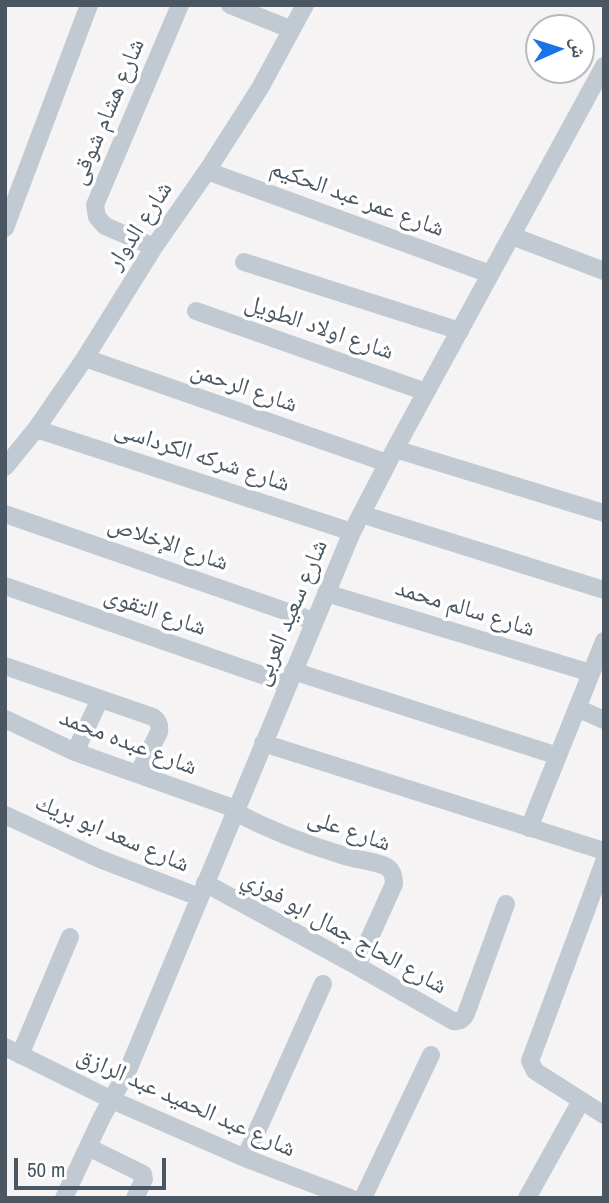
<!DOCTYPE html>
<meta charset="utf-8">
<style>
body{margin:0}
#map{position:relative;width:609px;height:1203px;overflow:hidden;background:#f5f3f3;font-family:"Archivo Narrow","Noto Naskh Arabic",sans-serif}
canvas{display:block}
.frame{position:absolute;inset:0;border:7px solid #4a5661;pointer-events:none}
.north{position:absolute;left:525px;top:14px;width:70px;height:70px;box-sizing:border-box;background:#fff;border:2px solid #b7bbc0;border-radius:50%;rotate:87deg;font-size:19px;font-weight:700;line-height:28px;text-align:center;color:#4a5661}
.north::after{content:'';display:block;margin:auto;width:24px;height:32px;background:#1a73e8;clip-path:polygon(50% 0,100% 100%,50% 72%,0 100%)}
.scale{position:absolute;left:14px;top:1158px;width:152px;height:32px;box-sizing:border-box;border:4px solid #4a5661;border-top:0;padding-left:9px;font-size:21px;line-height:24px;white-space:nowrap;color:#4a5661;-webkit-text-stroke:5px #fff;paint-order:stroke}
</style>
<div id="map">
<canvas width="609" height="1203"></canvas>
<div class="frame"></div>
<div class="north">ش</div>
<div class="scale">50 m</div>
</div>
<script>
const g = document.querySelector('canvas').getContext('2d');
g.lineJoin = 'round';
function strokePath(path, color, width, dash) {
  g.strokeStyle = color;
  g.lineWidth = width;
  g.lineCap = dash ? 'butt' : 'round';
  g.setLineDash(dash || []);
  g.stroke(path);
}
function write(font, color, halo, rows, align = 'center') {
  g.font = font + ' "Archivo Narrow","Noto Naskh Arabic",sans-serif';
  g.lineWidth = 7;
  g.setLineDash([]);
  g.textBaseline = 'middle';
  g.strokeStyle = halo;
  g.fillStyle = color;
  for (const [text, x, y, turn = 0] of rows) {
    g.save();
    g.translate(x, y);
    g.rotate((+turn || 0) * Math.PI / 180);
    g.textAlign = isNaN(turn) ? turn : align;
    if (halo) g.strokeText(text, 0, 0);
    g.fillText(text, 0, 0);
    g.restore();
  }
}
strokePath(new Path2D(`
 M 230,5 L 290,29
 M 207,171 L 490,274
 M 5,228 L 89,5
 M 512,236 L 604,271
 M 154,247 L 105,226 L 97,217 L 95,205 L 180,5
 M 244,262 L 460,331
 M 196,311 L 426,392
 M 85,358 L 387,463
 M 36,429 L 352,532
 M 395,449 L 604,513
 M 5,467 L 36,429 L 85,358 L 154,247 L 207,171 L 260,88 L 305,5
 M 5,514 L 314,621
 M 361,514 L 604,590
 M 5,586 L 288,684
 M 326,593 L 591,673
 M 5,666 L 153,717 C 159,721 160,725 159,732 L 138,774
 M 293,671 L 558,756
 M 577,708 L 604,720
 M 5,719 L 75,752 L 236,809
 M 263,743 L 604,851
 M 75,752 L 100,699
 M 235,812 C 269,830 305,844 342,855 C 355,860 372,860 385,866 C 392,869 394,876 394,884 L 357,966
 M 5,815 L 100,859 L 199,897
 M 529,828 L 604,641
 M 604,862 L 530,1061 L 535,1071 L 604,1115
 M 205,883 L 357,966 L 453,1021 C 460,1022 463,1020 466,1014 L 506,904
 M 5,1047 L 112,1100 L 245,1158 L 350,1198
 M 20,1055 L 70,937
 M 88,1147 L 143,1174 L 144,1179 L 135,1198
 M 245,1158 L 323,984
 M 64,1198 L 102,1117 L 128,1070 L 352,532 L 395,449 L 604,66
 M 363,1198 L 431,1055
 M 527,1198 L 581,1101`), '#c1cad2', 18);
write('24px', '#4a5661', '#fff', [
 ["شارع هشام شوقى",108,112,-67],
 ["شارع عمر عبد الحكيم",357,199,20],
 ["شارع الدوار",140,226,-57],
 ["شارع اولاد الطويل",319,328,19],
 ["شارع الرحمن",244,388,19],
 ["شارع شركه الكرداسى",202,457,18],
 ["شارع الإخلاص",168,544,19],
 ["شارع سالم محمد",465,609,17],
 ["شارع التقوى",155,612,19],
 ["شارع سعيد العربى",291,613,-67],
 ["شارع عبده محمد",128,743,21],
 ["شارع على",349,831,19],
 ["شارع سعد ابو بريك",112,834,23],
 ["شارع الحاج جمال ابو فوزي",344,933,29],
 ["شارع عبد الحميد عبد الرازق",186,1103,24]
]);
</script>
